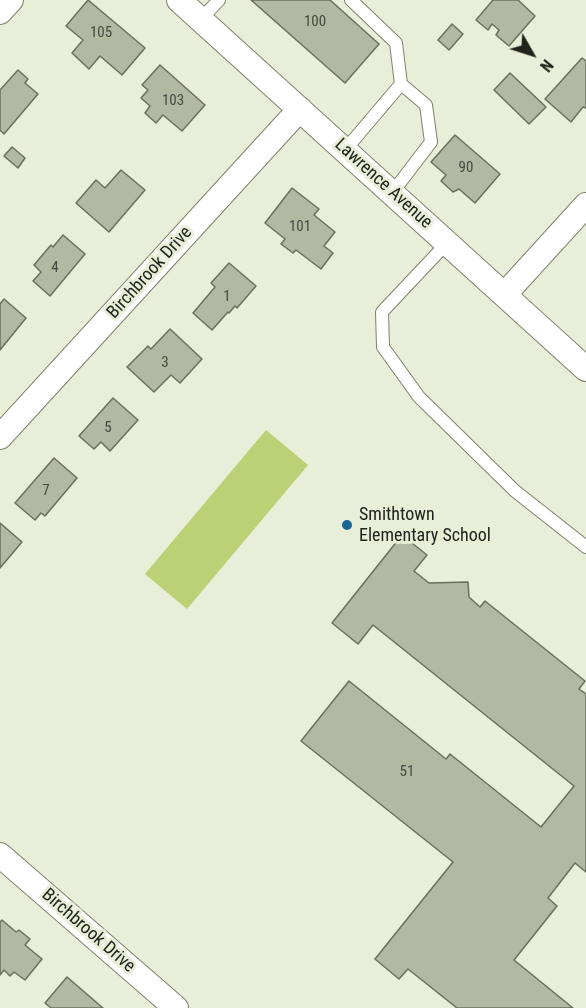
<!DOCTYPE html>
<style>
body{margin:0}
#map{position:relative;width:586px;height:1008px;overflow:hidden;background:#e8eed7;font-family:"Roboto Condensed",sans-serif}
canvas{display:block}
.north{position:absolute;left:502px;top:24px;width:60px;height:60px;-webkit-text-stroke:4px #e8eed7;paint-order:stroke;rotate:129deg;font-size:16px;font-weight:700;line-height:24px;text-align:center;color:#22241c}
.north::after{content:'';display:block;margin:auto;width:21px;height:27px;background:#22241c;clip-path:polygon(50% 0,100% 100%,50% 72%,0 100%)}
</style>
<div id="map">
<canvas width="586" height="1008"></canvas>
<div class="north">N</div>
</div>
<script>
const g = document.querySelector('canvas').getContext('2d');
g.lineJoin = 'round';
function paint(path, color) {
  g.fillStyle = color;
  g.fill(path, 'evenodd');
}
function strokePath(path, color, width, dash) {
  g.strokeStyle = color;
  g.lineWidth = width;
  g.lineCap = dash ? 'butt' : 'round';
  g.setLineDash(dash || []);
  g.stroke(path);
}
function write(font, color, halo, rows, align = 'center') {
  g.font = font + ' "Roboto Condensed",sans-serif';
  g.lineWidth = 6;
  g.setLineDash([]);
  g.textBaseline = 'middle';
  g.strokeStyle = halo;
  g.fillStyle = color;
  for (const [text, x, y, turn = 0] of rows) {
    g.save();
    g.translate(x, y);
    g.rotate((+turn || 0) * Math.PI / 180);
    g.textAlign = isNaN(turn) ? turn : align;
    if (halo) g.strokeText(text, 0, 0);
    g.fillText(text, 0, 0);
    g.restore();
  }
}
paint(new Path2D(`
 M 266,430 L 308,465 L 187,609 L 145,574 Z`), '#bcd075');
const building = new Path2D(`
 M 88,0 L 145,48 L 122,75 L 100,56 L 89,69 L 72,53 L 83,40 L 66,26 Z
 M 251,0 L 330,0 L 379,44 L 345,83 Z
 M 493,0 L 518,0 L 535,16 L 509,46 L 496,35 L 499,30 L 492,24 L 488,30 L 476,20 Z
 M 452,24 L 463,34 L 449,50 L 438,40 Z
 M 582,58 L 586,61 L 586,108 L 583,107 L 571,122 L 545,99 Z
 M 160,65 L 205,105 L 182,131 L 163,115 L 156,123 L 145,113 L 150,106 L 141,98 L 148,90 L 142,85 Z
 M 18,70 L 28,79 L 25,83 L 38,94 L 4,134 L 0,130 L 0,90 Z
 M 510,73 L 546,107 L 529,124 L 494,90 Z
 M 455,135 L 500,174 L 475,203 L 459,189 L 453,192 L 441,181 L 446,175 L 431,162 Z
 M 12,147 L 25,158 L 18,168 L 4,156 Z
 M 121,170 L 145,190 L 109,232 L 76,203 L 96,180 L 105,188 Z
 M 292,188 L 319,209 L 314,215 L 335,232 L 324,246 L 333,253 L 321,269 L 296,250 L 293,253 L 281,244 L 285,239 L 265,223 Z
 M 63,235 L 85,254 L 50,296 L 33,281 L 41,272 L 34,265 L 51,245 L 53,247 Z
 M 229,263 L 256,286 L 237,308 L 235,306 L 229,313 L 228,312 L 212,330 L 193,313 L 215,287 L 211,283 Z
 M 4,299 L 26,318 L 0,350 L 0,304 Z
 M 170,329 L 202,359 L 180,383 L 171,375 L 154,392 L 127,367 L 148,346 L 151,349 Z
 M 113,398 L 138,420 L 110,451 L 101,442 L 94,449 L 79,436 Z
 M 54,458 L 77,478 L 45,516 L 41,513 L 35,520 L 15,503 Z
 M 0,523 L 22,542 L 0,568 Z
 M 402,535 L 427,555 L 414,571 L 429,583 L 468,582 L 469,597 L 480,607 L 485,601 L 585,681 L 579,689 L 586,694 L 586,872 L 575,863 L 548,898 L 557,906 L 514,960 L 573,1008 L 457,1008 L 408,969 L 399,979 L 375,959 L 453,862 L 301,741 L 349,681 L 446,759 L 450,754 L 541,827 L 574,786 L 373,625 L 358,644 L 332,623 Z
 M 2,920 L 16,932 L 19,930 L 30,939 L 25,945 L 42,959 L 25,980 L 14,972 L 10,976 L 4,970 L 0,975 L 0,922 Z
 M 67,977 L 103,1008 L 51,1008 L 45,1003 Z`);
paint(building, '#b2b8a2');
strokePath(building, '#6b705c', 1.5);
const service = new Path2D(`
 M 351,0 L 396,43 L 401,84
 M 201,19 L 219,0
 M 345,150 L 401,84 L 426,105 L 431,142 L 392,193
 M 447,243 L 382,312 L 383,347 L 419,397 L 515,491 L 586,547`);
const minor = new Path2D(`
 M 179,0 L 586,369
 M 0,12 L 11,0
 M 504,295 L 586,205
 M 0,437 L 300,109
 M 0,855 L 176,1008`);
strokePath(service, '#7d826d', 14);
strokePath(minor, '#7d826d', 26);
strokePath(service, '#fff', 12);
strokePath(minor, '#fff', 24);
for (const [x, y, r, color] of [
 [347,525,6,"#1a6497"]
]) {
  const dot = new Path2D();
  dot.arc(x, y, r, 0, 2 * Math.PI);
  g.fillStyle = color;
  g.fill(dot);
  strokePath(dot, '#e8eed7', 2);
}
write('15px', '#46493e', null, [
 ["100",315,22],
 ["105",101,33],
 ["103",173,101],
 ["90",466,168],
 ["101",300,227],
 ["4",55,268],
 ["1",227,297],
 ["3",165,363],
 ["5",108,428],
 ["7",46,491],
 ["51",407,772]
]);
write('18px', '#22241c', '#e8eed7', [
 ["Lawrence Avenue",383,184,42],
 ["Birchbrook Drive",150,273,-48],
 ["Birchbrook Drive",88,931,41]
]);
write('18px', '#22241c', '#e8eed7', [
 ["Smithtown",359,515],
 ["Elementary School",359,536]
], 'left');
</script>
